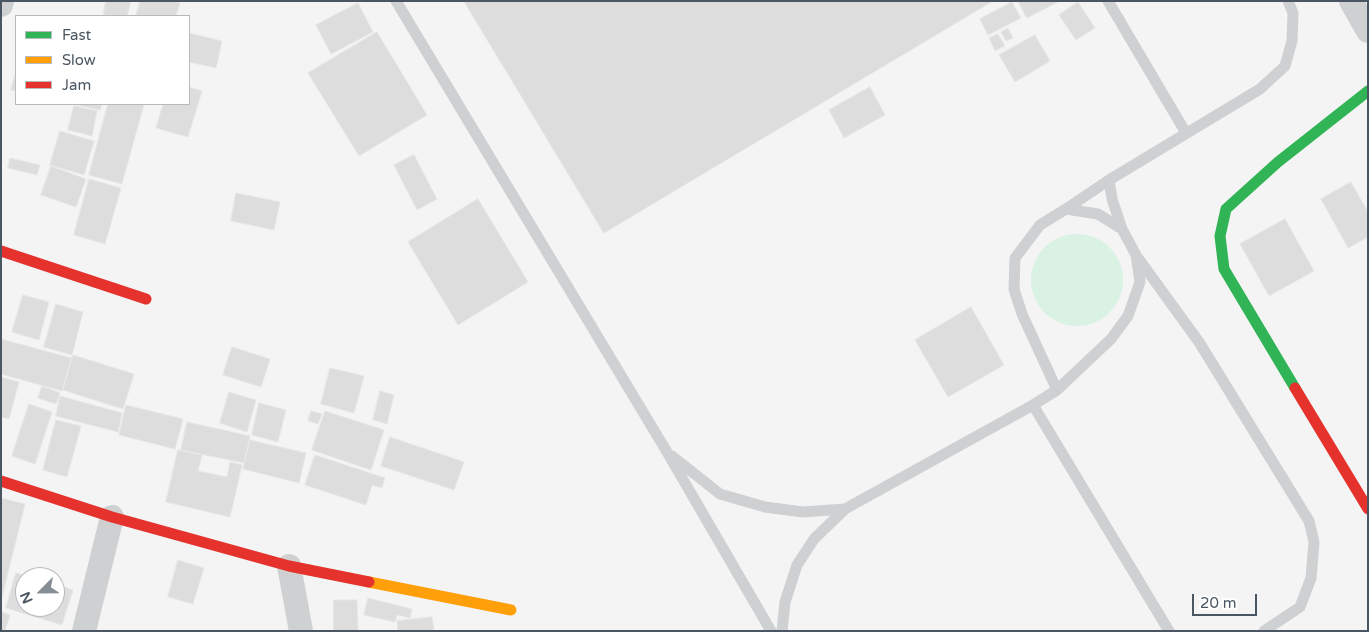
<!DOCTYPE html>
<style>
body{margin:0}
#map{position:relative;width:1369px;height:632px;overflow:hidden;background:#f4f4f4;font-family:"Varela Round",sans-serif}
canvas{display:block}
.frame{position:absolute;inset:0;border:2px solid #4a5661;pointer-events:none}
.legend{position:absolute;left:15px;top:15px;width:175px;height:90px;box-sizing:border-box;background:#fff;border:1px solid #b7bbc0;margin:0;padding:6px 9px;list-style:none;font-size:15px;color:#4a5661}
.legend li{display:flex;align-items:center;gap:10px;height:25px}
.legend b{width:25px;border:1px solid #b7bbc0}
.north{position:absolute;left:15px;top:567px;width:50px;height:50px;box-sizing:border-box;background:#fff;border:1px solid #b7bbc0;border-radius:50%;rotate:247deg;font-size:14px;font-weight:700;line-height:20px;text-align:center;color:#4a5661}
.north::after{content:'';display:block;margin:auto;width:18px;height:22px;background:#868d94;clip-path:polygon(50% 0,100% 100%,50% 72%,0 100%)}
.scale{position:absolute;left:1192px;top:594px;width:65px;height:22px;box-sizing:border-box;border:2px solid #4a5661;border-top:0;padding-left:6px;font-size:15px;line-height:18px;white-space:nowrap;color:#4a5661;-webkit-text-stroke:4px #fff;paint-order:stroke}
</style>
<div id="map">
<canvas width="1369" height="632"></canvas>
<div class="frame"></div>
<ul class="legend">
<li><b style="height:6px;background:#30b455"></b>Fast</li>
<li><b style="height:6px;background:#ff9f0a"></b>Slow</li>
<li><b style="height:6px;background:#e5322d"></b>Jam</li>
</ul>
<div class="north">N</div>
<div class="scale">20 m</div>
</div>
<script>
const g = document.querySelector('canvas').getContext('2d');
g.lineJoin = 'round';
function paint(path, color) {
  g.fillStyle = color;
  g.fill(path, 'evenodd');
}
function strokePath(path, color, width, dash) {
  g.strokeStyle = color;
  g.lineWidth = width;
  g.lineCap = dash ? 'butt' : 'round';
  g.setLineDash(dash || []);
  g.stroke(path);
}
paint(new Path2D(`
 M1031 280a46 46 0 1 1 92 0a46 46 0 1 1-92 0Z`), '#d9f2e3');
const building = new Path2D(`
 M 106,1 L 131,1 L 127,16 L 103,16 Z
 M 140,1 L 173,1 L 180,3 L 176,16 L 136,16 Z
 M 464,1 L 993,1 L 604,233 Z
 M 1018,1 L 1057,1 L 1058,2 L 1027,18 Z
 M 1012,2 L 1021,18 L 988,35 L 980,19 Z
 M 1078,2 L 1095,28 L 1076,40 L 1059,15 Z
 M 358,3 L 373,32 L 331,54 L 316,25 Z
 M 1008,28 L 1013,38 L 1006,41 L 1001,32 Z
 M 377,32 L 427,115 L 359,156 L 308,73 Z
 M 189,33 L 222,41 L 216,68 L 189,62 Z
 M 998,34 L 1005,46 L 995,51 L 989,38 Z
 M 1035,35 L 1050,61 L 1015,82 L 999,55 Z
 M 16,71 L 16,91 L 11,90 Z
 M 189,87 L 202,91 L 188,137 L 156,128 L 163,104 L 189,104 Z
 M 870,87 L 885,115 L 844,138 L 829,110 Z
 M 73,104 L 102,104 L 100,110 Z
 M 108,104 L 144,104 L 122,184 L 89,175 Z
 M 74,106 L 97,111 L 92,136 L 68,130 Z
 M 60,131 L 94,141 L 84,175 L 50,165 Z
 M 414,155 L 437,199 L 417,210 L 394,165 Z
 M 10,158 L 40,165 L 37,175 L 8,168 Z
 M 51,166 L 86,179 L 76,207 L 41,195 Z
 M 89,179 L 121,188 L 105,244 L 74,235 Z
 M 1351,182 L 1368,212 L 1368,237 L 1348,248 L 1321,199 Z
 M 236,193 L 280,202 L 274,230 L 231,221 Z
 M 478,199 L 528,282 L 458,325 L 408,242 Z
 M 1285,219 L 1314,271 L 1269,296 L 1240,244 Z
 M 23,295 L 49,302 L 39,340 L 12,332 Z
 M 56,304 L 83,312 L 72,355 L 44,347 Z
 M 971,307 L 1004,365 L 948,397 L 915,340 Z
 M 1,339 L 71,358 L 62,391 L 1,374 Z
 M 232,347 L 270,359 L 261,387 L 223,375 Z
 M 73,355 L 134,374 L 123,409 L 63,390 Z
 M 330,368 L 364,376 L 354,413 L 321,404 Z
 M 1,377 L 19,382 L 9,419 L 1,417 Z
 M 42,386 L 60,393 L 56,404 L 38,398 Z
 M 380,391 L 394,395 L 387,424 L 373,420 Z
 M 229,392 L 256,400 L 247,432 L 220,423 Z
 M 60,396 L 122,413 L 118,432 L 56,416 Z
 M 259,403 L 286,410 L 278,442 L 252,435 Z
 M 29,404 L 52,412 L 35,464 L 12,456 Z
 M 126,405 L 183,419 L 175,449 L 119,435 Z
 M 311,411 L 322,414 L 318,424 L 308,421 Z
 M 325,411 L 384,430 L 371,470 L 312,450 Z
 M 56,420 L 81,426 L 67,477 L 43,470 Z
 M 187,422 L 250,436 L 244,463 L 181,450 Z
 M 390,437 L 464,462 L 454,490 L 381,466 Z
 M 250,440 L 306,453 L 299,483 L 243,469 Z
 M 178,450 L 202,455 L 198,471 L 227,477 L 230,462 L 242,465 L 230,517 L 166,502 Z
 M 315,455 L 385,478 L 382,488 L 372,485 L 366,505 L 305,485 Z
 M 1,498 L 25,504 L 1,601 Z
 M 178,560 L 204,568 L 193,604 L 168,597 Z
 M 16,573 L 30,577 L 25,577 L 25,607 L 55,607 L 55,584 L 73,590 L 62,625 L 6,608 Z
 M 368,598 L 412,609 L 410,618 L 397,615 L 395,622 L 364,615 Z
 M 334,600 L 357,600 L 358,631 L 334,631 Z
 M 1,612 L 10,615 L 5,631 L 1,631 Z
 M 432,617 L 434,631 L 398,631 L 397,621 Z`);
paint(building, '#ddddde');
strokePath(building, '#e5e6e7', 1);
strokePath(new Path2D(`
 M 396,1 L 667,452 L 771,631
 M 1108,1 L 1186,133
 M 1109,180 L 1112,199 L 1122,229
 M 1066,209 L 1098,214 L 1122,229 L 1136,255 L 1140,282 L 1128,316 L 1111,339 L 1057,390 L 1022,314 L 1014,289 L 1015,258 L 1040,225 Z
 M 1066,209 L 1109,180 L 1260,89 L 1285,66 L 1292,41 L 1293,13 L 1288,1
 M 1138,258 L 1199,342 L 1309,521 L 1314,542 L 1311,578 L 1300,607 L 1264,631
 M 1033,405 L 1169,631
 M 672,456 L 720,494 L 765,507 L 803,512 L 845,509
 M 782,631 L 785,602 L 797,565 L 814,539 L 845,509 L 1033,405 L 1057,390`), '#ced0d2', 11);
strokePath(new Path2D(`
 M 1351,1 L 1368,31
 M 1,5 L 2,1
 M 289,566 L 301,631
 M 84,631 L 112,517`), '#ced0d2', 24);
strokePath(new Path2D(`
 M 1295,388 L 1224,269 L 1220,236 L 1226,209 L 1278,162 L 1368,91`), '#30b455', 11);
strokePath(new Path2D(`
 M 369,582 L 511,610`), '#ff9f0a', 11);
strokePath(new Path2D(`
 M 1,251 L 146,299
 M 1295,388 L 1368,509
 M 1,481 L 112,517 L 289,566 L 369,582`), '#e5322d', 11);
</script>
